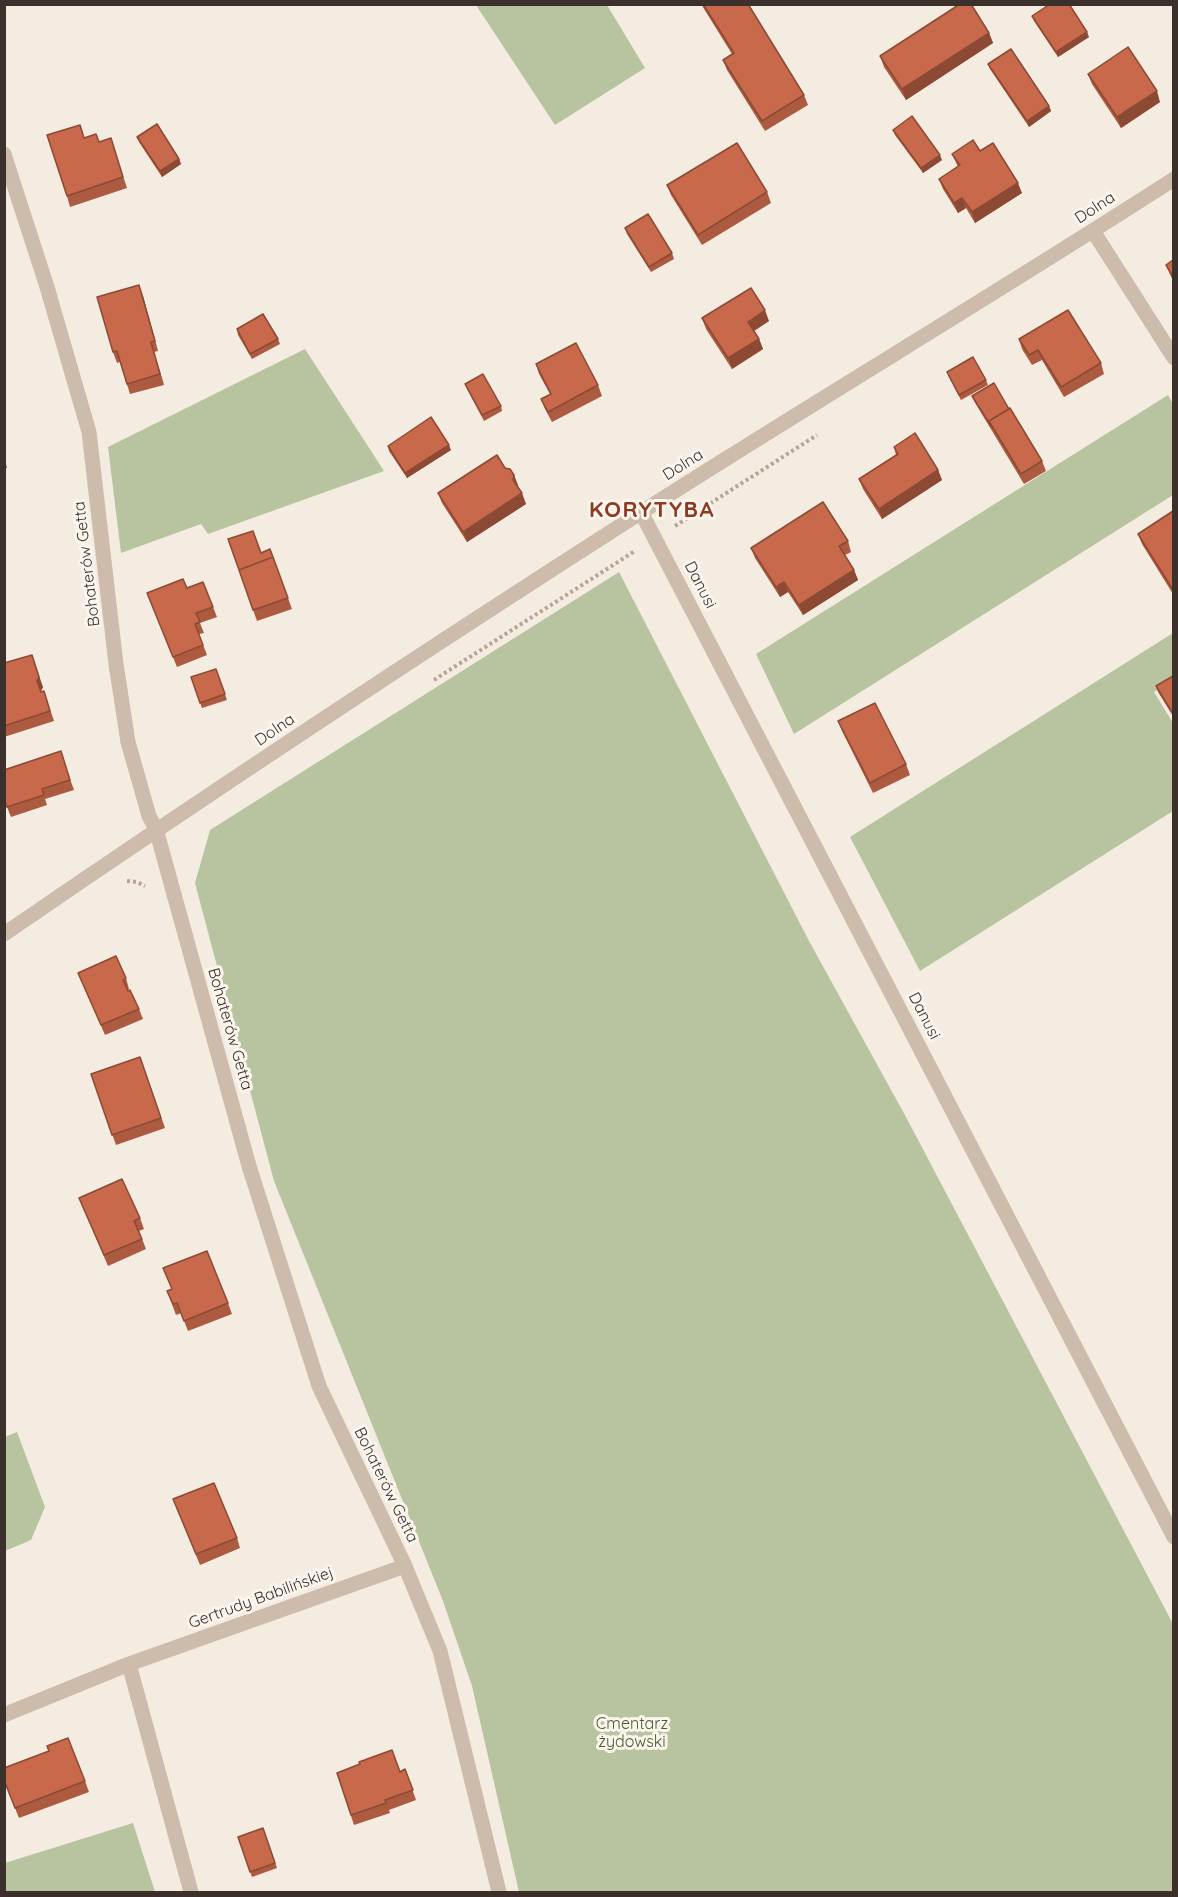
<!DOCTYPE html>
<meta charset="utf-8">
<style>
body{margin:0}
#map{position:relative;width:1178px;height:1897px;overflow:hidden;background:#f4ebe1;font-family:Quicksand,sans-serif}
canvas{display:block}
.frame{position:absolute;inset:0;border:6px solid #3b302b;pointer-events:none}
</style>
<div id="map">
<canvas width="1178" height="1897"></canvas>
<div class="frame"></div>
</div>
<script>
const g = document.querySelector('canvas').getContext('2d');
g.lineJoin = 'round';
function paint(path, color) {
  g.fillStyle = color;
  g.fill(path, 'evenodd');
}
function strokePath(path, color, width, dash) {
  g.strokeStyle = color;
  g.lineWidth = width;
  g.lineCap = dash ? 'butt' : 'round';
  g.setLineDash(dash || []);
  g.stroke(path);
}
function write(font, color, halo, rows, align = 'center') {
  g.font = font + ' Quicksand,sans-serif';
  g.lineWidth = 6;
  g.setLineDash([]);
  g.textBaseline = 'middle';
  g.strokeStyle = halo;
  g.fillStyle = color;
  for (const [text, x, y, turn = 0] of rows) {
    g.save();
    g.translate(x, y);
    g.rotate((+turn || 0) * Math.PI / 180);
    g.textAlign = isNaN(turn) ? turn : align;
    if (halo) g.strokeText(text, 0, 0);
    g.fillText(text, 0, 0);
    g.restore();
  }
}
paint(new Path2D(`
 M 476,5 L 607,5 L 645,68 L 555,125 Z
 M 305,349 L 384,471 L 208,534 L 201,524 L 121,553 L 108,447 Z
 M 1168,395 L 1173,404 L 1173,495 L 794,734 L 756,654 Z
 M 619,572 L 809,941 L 906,1117 L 1173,1624 L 1173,1892 L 519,1892 L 472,1686 L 443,1601 L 274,1181 L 195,883 L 210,830 Z
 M 1173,633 L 1173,680 L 1154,692 L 1173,723 L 1173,811 L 920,971 L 850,837 Z
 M 17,1432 L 45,1507 L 31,1540 L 5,1551 L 5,1437 Z
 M 133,1823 L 155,1892 L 5,1892 L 5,1863 Z`), '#b8c4a0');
strokePath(new Path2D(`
 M 675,526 L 817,435
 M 434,680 L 635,551
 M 127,881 L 137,882 L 145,886`), '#b9a596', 4, [3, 3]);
strokePath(new Path2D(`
 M 641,512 L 1174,1537`), '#cdbbac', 15);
strokePath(new Path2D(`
 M 4,154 L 47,287 L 89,432 L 116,664 L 128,742 L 149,816 L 156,829 L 249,1166 L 319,1386 L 405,1566 L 440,1651 L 499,1892
 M 1093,231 L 1174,358
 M 4,934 C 214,790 426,650 640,513 C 817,400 997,293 1174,179
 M 129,1664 L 191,1892
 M 4,1715 L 129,1664 L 405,1566`), '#cdbbac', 15);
paint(new Path2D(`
 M 701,4 L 748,4 L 804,95 L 808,105 L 765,131 L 727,70 L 723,60 L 732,54 Z
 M 1032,16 L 1089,37 L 1058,57 L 1034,21 Z
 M 989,33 L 993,43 L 906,100 L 884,67 L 880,56 Z
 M 988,64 L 1049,106 L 1051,111 L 1029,127 L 990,69 Z
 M 1088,74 L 1160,102 L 1121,128 L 1092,84 Z
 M 893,130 L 942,160 L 923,173 L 895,135 Z
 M 137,137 L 179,159 L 181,164 L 162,177 L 139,142 Z
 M 84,138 L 99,142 L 114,148 L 127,188 L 70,207 L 67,196 Z
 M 980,151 L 1022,193 L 975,223 L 966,208 L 958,213 L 943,189 L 939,179 L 958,167 L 952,154 Z
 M 667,185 L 767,192 L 771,203 L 702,245 L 671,195 Z
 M 625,228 L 672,253 L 674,259 L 651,272 L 627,234 Z
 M 1173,260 L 1173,281 L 1166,265 Z
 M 143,296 L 158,351 L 154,352 L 164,385 L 130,394 L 120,362 L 117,363 L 113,352 Z
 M 702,318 L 769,321 L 754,331 L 759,339 L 763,349 L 732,369 L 706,329 Z
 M 237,329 L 278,339 L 280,344 L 252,359 L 238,335 Z
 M 1019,339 L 1101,363 L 1104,374 L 1064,397 L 1042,360 L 1032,365 L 1022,349 Z
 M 536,364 L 598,385 L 602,396 L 552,422 L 545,409 L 541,399 L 550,394 L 539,374 Z
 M 947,372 L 986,380 L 988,385 L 961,400 L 949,377 Z
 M 465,384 L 501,406 L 502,411 L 484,421 L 467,389 Z
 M 972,396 L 1009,409 L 1042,461 L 1046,471 L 1024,484 L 974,401 Z
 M 388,446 L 451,450 L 407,478 L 389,451 Z
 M 894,447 L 938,470 L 942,480 L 882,519 L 863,489 L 859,479 L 896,455 Z
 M 4,455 L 7,468 L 4,469 Z
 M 505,468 L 514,475 L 518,487 L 526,504 L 467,542 L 442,503 L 438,493 Z
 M 1173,511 L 1173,594 L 1142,544 L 1138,534 Z
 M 228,539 L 261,553 L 270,549 L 292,609 L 257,621 Z
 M 848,541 L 851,552 L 845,555 L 854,570 L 858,580 L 803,615 L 788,592 L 780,597 L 755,558 L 751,548 Z
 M 187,588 L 213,607 L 217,617 L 200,623 L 204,633 L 199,634 L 207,655 L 177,667 L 151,603 Z
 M 4,663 L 43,687 L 41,691 L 41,692 L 44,691 L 54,721 L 4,737 Z
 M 216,669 L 227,700 L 202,708 L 191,677 Z
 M 1173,676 L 1173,716 L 1158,692 L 1156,686 Z
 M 838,721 L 906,764 L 910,775 L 873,793 L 842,731 Z
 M 64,762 L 74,790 L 45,799 L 47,805 L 11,817 L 7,807 Z
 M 78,973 L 126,978 L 129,989 L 127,990 L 139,1009 L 143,1019 L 105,1035 Z
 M 140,1057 L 165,1128 L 116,1145 L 91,1074 Z
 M 79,1198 L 140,1218 L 144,1229 L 139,1231 L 146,1249 L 108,1266 Z
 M 167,1291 L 228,1303 L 232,1314 L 188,1331 L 181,1313 L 176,1315 Z
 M 177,1509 L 237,1538 L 240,1548 L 200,1565 Z
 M 405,1769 L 416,1800 L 389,1810 L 390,1813 L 354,1825 L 337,1773 L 400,1772 Z
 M 4,1781 L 85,1781 L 89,1792 L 19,1818 Z
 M 263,1828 L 277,1868 L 252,1877 L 238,1837 Z`), '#ac5a40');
paint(new Path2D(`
 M 1087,32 L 1089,37 L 1058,57 L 1056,52 Z
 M 989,33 L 993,43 L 906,100 L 902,89 Z
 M 1157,91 L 1160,102 L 1121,128 L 1117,117 Z
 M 1049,106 L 1051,111 L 1029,127 L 1027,121 Z
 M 940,155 L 942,160 L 923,173 L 921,168 Z
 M 179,159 L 181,164 L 162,177 L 160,171 Z
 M 1018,183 L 1022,193 L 975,223 L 972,212 Z
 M 962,198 L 966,208 L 958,213 L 954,203 Z
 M 139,285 L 143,296 L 158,351 L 155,341 Z
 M 765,310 L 769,321 L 752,332 L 748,322 Z
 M 759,339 L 763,349 L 732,369 L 728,358 Z
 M 151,342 L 154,352 L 164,385 L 160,374 Z
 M 449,445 L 451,450 L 407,478 L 405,473 Z
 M 938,470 L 942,480 L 882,519 L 879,509 Z
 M 514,475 L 518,485 L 517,490 L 513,480 Z
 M 522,493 L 526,504 L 467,542 L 463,532 Z
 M 854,570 L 858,580 L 803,615 L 799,605 Z
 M 784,582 L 788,592 L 780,597 L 776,587 Z
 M 32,655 L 43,687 L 41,691 L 37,681 Z`), '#8c4a34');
const building = new Path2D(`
 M 703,4 L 748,4 L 804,95 L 762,121 L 723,60 L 734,53 Z
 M 960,4 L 971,4 L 989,33 L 902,89 L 880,56 Z
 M 1050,4 L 1069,4 L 1087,32 L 1056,52 L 1032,16 Z
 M 1128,47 L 1157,91 L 1117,117 L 1088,74 Z
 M 1011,49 L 1049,106 L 1027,121 L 988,64 Z
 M 912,116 L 940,155 L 921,168 L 893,130 Z
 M 157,124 L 179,159 L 160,171 L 137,137 Z
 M 80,125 L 84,138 L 96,134 L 99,142 L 111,138 L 123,177 L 67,196 L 47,135 Z
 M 973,140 L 980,151 L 993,143 L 1018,183 L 972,212 L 962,198 L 954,203 L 939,179 L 960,165 L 952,154 Z
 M 737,143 L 767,192 L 698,235 L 667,185 Z
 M 648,214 L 672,253 L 649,267 L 625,228 Z
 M 1173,260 L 1173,277 L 1166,265 Z
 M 139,285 L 155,341 L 151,342 L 160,374 L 127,384 L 117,351 L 113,352 L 97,297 Z
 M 751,288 L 765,310 L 748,322 L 759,339 L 728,358 L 702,318 Z
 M 1068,310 L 1101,363 L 1061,387 L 1038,350 L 1029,355 L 1019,339 Z
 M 263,314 L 278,339 L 250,354 L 237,329 Z
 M 576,343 L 598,385 L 548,412 L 541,399 L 551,394 L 536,364 Z
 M 973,357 L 986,380 L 959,395 L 947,372 Z
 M 483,374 L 501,406 L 482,415 L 465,384 Z
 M 994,383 L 1009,409 L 989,421 L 991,426 L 972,396 Z
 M 1010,408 L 1042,461 L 1021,474 L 989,421 Z
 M 431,417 L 449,445 L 405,473 L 388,446 Z
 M 915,433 L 938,470 L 879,509 L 859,479 L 898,454 L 894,447 Z
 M 497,455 L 505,468 L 510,469 L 514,475 L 513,480 L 522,493 L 463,532 L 438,493 Z
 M 823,502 L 848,541 L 839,546 L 854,570 L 799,605 L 784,582 L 776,587 L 751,548 Z
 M 1173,511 L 1173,590 L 1138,534 Z
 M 253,531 L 261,553 L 270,549 L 273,557 L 239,570 L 228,539 Z
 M 273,557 L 288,598 L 253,610 L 239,570 Z
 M 183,579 L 187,588 L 203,582 L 213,607 L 196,613 L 200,622 L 195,624 L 203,645 L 173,657 L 147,593 Z
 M 32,655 L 39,677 L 37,681 L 41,692 L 44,691 L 50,711 L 4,726 L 4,663 Z
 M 216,669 L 225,694 L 200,703 L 191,677 Z
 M 1173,676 L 1173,714 L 1156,686 Z
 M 875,703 L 906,764 L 870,783 L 838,721 Z
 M 61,751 L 70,780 L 42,789 L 44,795 L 7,807 L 4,799 L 4,770 Z
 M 116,956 L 126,978 L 123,980 L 128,991 L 130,990 L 139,1009 L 101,1025 L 78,973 Z
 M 140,1057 L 161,1118 L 112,1135 L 91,1074 Z
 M 122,1179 L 140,1218 L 134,1221 L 142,1239 L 104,1255 L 79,1198 Z
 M 207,1251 L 228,1303 L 184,1321 L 177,1303 L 173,1304 L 167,1291 L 172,1289 L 163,1268 Z
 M 214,1483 L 237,1538 L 196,1554 L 173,1499 Z
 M 68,1738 L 85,1781 L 15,1808 L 4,1780 L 4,1768 L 49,1751 L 47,1746 Z
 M 392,1750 L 400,1772 L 405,1769 L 413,1790 L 385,1800 L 386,1803 L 351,1815 L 337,1773 L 360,1764 L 359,1762 Z
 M 263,1828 L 275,1863 L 250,1872 L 238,1837 Z`);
paint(building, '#c8694b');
strokePath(building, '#8c4a34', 1.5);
write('16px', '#3b302b', '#fbf5ee', [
 ["Dolna",1095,208,-33],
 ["Dolna",683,465,-32],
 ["Bohaterów Getta",87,564,-97],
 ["Danusi",700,585,63],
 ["Dolna",275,730,-34],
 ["Danusi",924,1016,63],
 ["Bohaterów Getta",230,1029,74],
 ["Bohaterów Getta",386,1485,64],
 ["Gertrudy Babilińskiej",261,1598,-20]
]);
write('16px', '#4a5a2e', '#fbf5ee', [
 ["Cmentarz",632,1724],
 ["żydowski",632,1742]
]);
g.letterSpacing = '1.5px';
write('bold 22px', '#8c3b22', '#fbf5ee', [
 ["KORYTYBA",652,510]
]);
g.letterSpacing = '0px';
</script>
